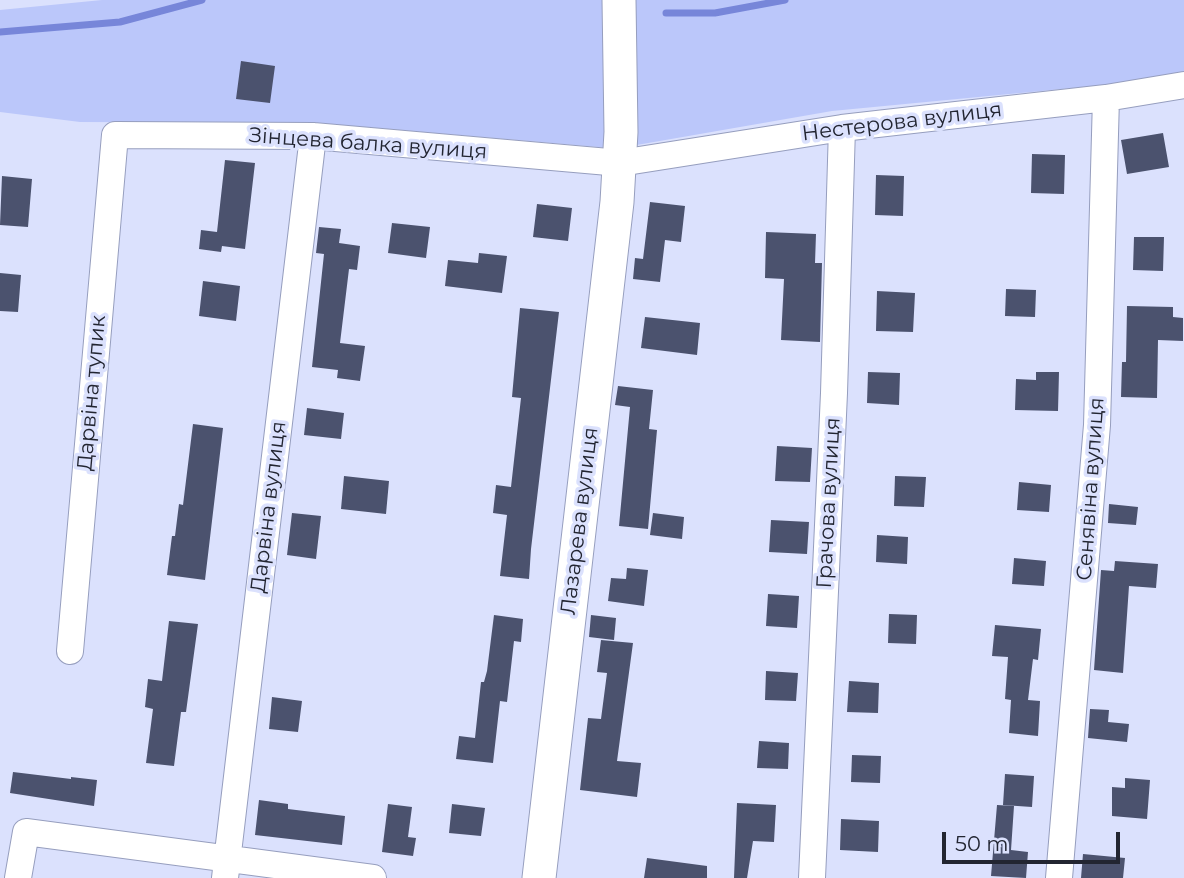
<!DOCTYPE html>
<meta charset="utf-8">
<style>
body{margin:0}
#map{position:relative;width:1184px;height:878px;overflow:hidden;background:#dbe1fd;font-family:Montserrat,sans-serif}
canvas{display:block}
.scale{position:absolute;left:942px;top:832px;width:178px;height:32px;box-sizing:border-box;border:4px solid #222531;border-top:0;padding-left:9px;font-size:21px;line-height:24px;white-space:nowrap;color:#222531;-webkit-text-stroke:5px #dbe1fd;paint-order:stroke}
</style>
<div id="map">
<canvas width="1184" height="878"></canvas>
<div class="scale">50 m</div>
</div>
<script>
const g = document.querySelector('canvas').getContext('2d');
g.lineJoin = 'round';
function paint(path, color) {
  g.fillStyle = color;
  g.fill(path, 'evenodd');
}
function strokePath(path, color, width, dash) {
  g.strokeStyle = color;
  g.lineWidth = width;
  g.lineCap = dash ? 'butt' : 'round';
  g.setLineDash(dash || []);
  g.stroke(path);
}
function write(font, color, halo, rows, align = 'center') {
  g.font = font + ' Montserrat,sans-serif';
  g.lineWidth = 7;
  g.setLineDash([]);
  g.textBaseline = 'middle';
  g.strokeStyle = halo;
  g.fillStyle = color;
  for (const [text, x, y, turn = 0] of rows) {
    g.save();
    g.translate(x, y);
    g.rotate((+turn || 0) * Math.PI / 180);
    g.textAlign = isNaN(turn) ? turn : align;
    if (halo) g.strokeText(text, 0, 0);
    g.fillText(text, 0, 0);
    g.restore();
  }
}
paint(new Path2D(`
 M 102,0 L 608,0 L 610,148 L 317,123 L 80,122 L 0,112 L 0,10 Z
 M 628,0 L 1184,0 L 1184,72 L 1104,85 L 832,111 L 631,146 Z`), '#bbc7fa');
strokePath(new Path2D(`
 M 666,13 L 715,13 L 785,0
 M 0,32 L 120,22 L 202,0`), '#7786d9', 7);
paint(new Path2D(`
 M 241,61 L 275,66 L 270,103 L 236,99 Z
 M 1163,133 L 1169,167 L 1127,174 L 1121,140 Z
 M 1032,154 L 1065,155 L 1064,194 L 1031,193 Z
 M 225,160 L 255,163 L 245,249 L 222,246 L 221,252 L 199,249 L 201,230 L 217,232 Z
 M 876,175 L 904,176 L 903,216 L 875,215 Z
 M 2,176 L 32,179 L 28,227 L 0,225 Z
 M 650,202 L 685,206 L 681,242 L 665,240 L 660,282 L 633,279 L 635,258 L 643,259 Z
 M 537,204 L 572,208 L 568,241 L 533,237 Z
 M 392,223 L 430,227 L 426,258 L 388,253 Z
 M 319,227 L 341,229 L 339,243 L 360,246 L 357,270 L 349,269 L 340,343 L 365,346 L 360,381 L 337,378 L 338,370 L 312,367 L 324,254 L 316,253 Z
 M 766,232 L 816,234 L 815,263 L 822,263 L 820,342 L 781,340 L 784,279 L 765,278 Z
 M 1134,237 L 1164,237 L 1163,271 L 1133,270 Z
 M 479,253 L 507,256 L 502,293 L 445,286 L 448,260 L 478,263 Z
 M 0,273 L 21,275 L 18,312 L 0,311 Z
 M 203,281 L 240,286 L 236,321 L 199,316 Z
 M 1006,289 L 1036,290 L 1035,317 L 1005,316 Z
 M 877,291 L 915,293 L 913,332 L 876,331 Z
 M 1127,306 L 1173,307 L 1173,317 L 1183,318 L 1183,341 L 1158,340 L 1157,398 L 1121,397 L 1122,362 L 1126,362 Z
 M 520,308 L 559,312 L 531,549 L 529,579 L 500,576 L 507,515 L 493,513 L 496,485 L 511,487 L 521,398 L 512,397 Z
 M 645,317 L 700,323 L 697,355 L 641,348 Z
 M 868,372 L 900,373 L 899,405 L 867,403 Z
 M 1036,372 L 1059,372 L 1058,411 L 1015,410 L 1016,379 L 1036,380 Z
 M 618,386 L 653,390 L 649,429 L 657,430 L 648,529 L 619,526 L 630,407 L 615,405 Z
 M 307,408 L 344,413 L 341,439 L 304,435 Z
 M 193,424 L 223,428 L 205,580 L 167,575 L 172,536 L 175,536 L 179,504 L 183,505 Z
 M 777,446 L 812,448 L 810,482 L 775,481 Z
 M 344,476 L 389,481 L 386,514 L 341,509 Z
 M 895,476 L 926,477 L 924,507 L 894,506 Z
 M 1019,482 L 1051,485 L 1049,512 L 1017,510 Z
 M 1109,504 L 1138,507 L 1136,525 L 1108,523 Z
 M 292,513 L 321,516 L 316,559 L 287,555 Z
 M 653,513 L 684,517 L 682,539 L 650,535 Z
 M 771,520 L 809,522 L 807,554 L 769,552 Z
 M 877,535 L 908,537 L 907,564 L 876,562 Z
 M 1014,558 L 1046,561 L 1044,586 L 1012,584 Z
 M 1115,561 L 1158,564 L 1156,588 L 1129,586 L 1123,673 L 1094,670 L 1101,570 L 1114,571 Z
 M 627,568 L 648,570 L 644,606 L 608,601 L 611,578 L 626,579 Z
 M 768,594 L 799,596 L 797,628 L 766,626 Z
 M 889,614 L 917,615 L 916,644 L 888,643 Z
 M 494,615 L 523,619 L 521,642 L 514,641 L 507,702 L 500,701 L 493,763 L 456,759 L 459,736 L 475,738 L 481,682 L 484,682 L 487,671 Z
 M 591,615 L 616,618 L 614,640 L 589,637 Z
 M 169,621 L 198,624 L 186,712 L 181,712 L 174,766 L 146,763 L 153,709 L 145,707 L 148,679 L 162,681 Z
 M 995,625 L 1041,629 L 1038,660 L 1033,659 L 1028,700 L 1040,701 L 1038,736 L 1009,733 L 1011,700 L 1005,699 L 1008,657 L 992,656 Z
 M 601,640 L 633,643 L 617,761 L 641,763 L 637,797 L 580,790 L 588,718 L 601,719 L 607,673 L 597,672 Z
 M 766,671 L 798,673 L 796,701 L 765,700 Z
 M 849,681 L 879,683 L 878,713 L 847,712 Z
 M 272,697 L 302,701 L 298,732 L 269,729 Z
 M 1090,709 L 1109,710 L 1108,722 L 1129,724 L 1127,742 L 1088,738 Z
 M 759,741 L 789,743 L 788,769 L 757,768 Z
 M 852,755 L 881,756 L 880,783 L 851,782 Z
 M 13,772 L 71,779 L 71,777 L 97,780 L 94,806 L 10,793 Z
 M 1005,774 L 1034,776 L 1032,807 L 1003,805 Z
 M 1125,778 L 1150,780 L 1147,819 L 1112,816 L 1112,787 L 1125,788 Z
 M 259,800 L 288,804 L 288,809 L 345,816 L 342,845 L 255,835 Z
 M 737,803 L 776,805 L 774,842 L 753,841 L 747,878 L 734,878 Z
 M 388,804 L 412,807 L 408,837 L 416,838 L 413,856 L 382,852 Z
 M 452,804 L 485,808 L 481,836 L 449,833 Z
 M 997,805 L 1014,806 L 1011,850 L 1028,852 L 1026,878 L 991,876 Z
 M 841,819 L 879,821 L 878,852 L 840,850 Z
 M 1083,854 L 1125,858 L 1123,878 L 1081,878 Z
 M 647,858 L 707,866 L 707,878 L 644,878 Z`), '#4b526e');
const minor = new Path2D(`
 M 70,651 L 115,135 L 313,136 L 620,163 L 842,128 L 1106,98 L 1184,85
 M 18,878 L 26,832 L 373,878
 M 225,878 L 313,136
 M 812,878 L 834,393 L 842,128
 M 1059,878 L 1097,425 L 1106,98`);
const tertiary = new Path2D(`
 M 539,878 L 617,202 L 621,132 L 619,0`);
strokePath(minor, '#969ebe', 28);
strokePath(tertiary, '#969ebe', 35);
strokePath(minor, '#fff', 26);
strokePath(tertiary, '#fff', 33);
write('21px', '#222531', '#dbe1fd', [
 ["Нестерова вулиця",902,122,-7],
 ["Зінцева балка вулиця",368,144,4],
 ["Дарвіна тупик",92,393,-85],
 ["Сенявіна вулиця",1091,489,-86],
 ["Грачова вулиця",829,503,-87],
 ["Дарвіна вулиця",269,507,-83],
 ["Лазарева вулиця",580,521,-83]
]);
</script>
